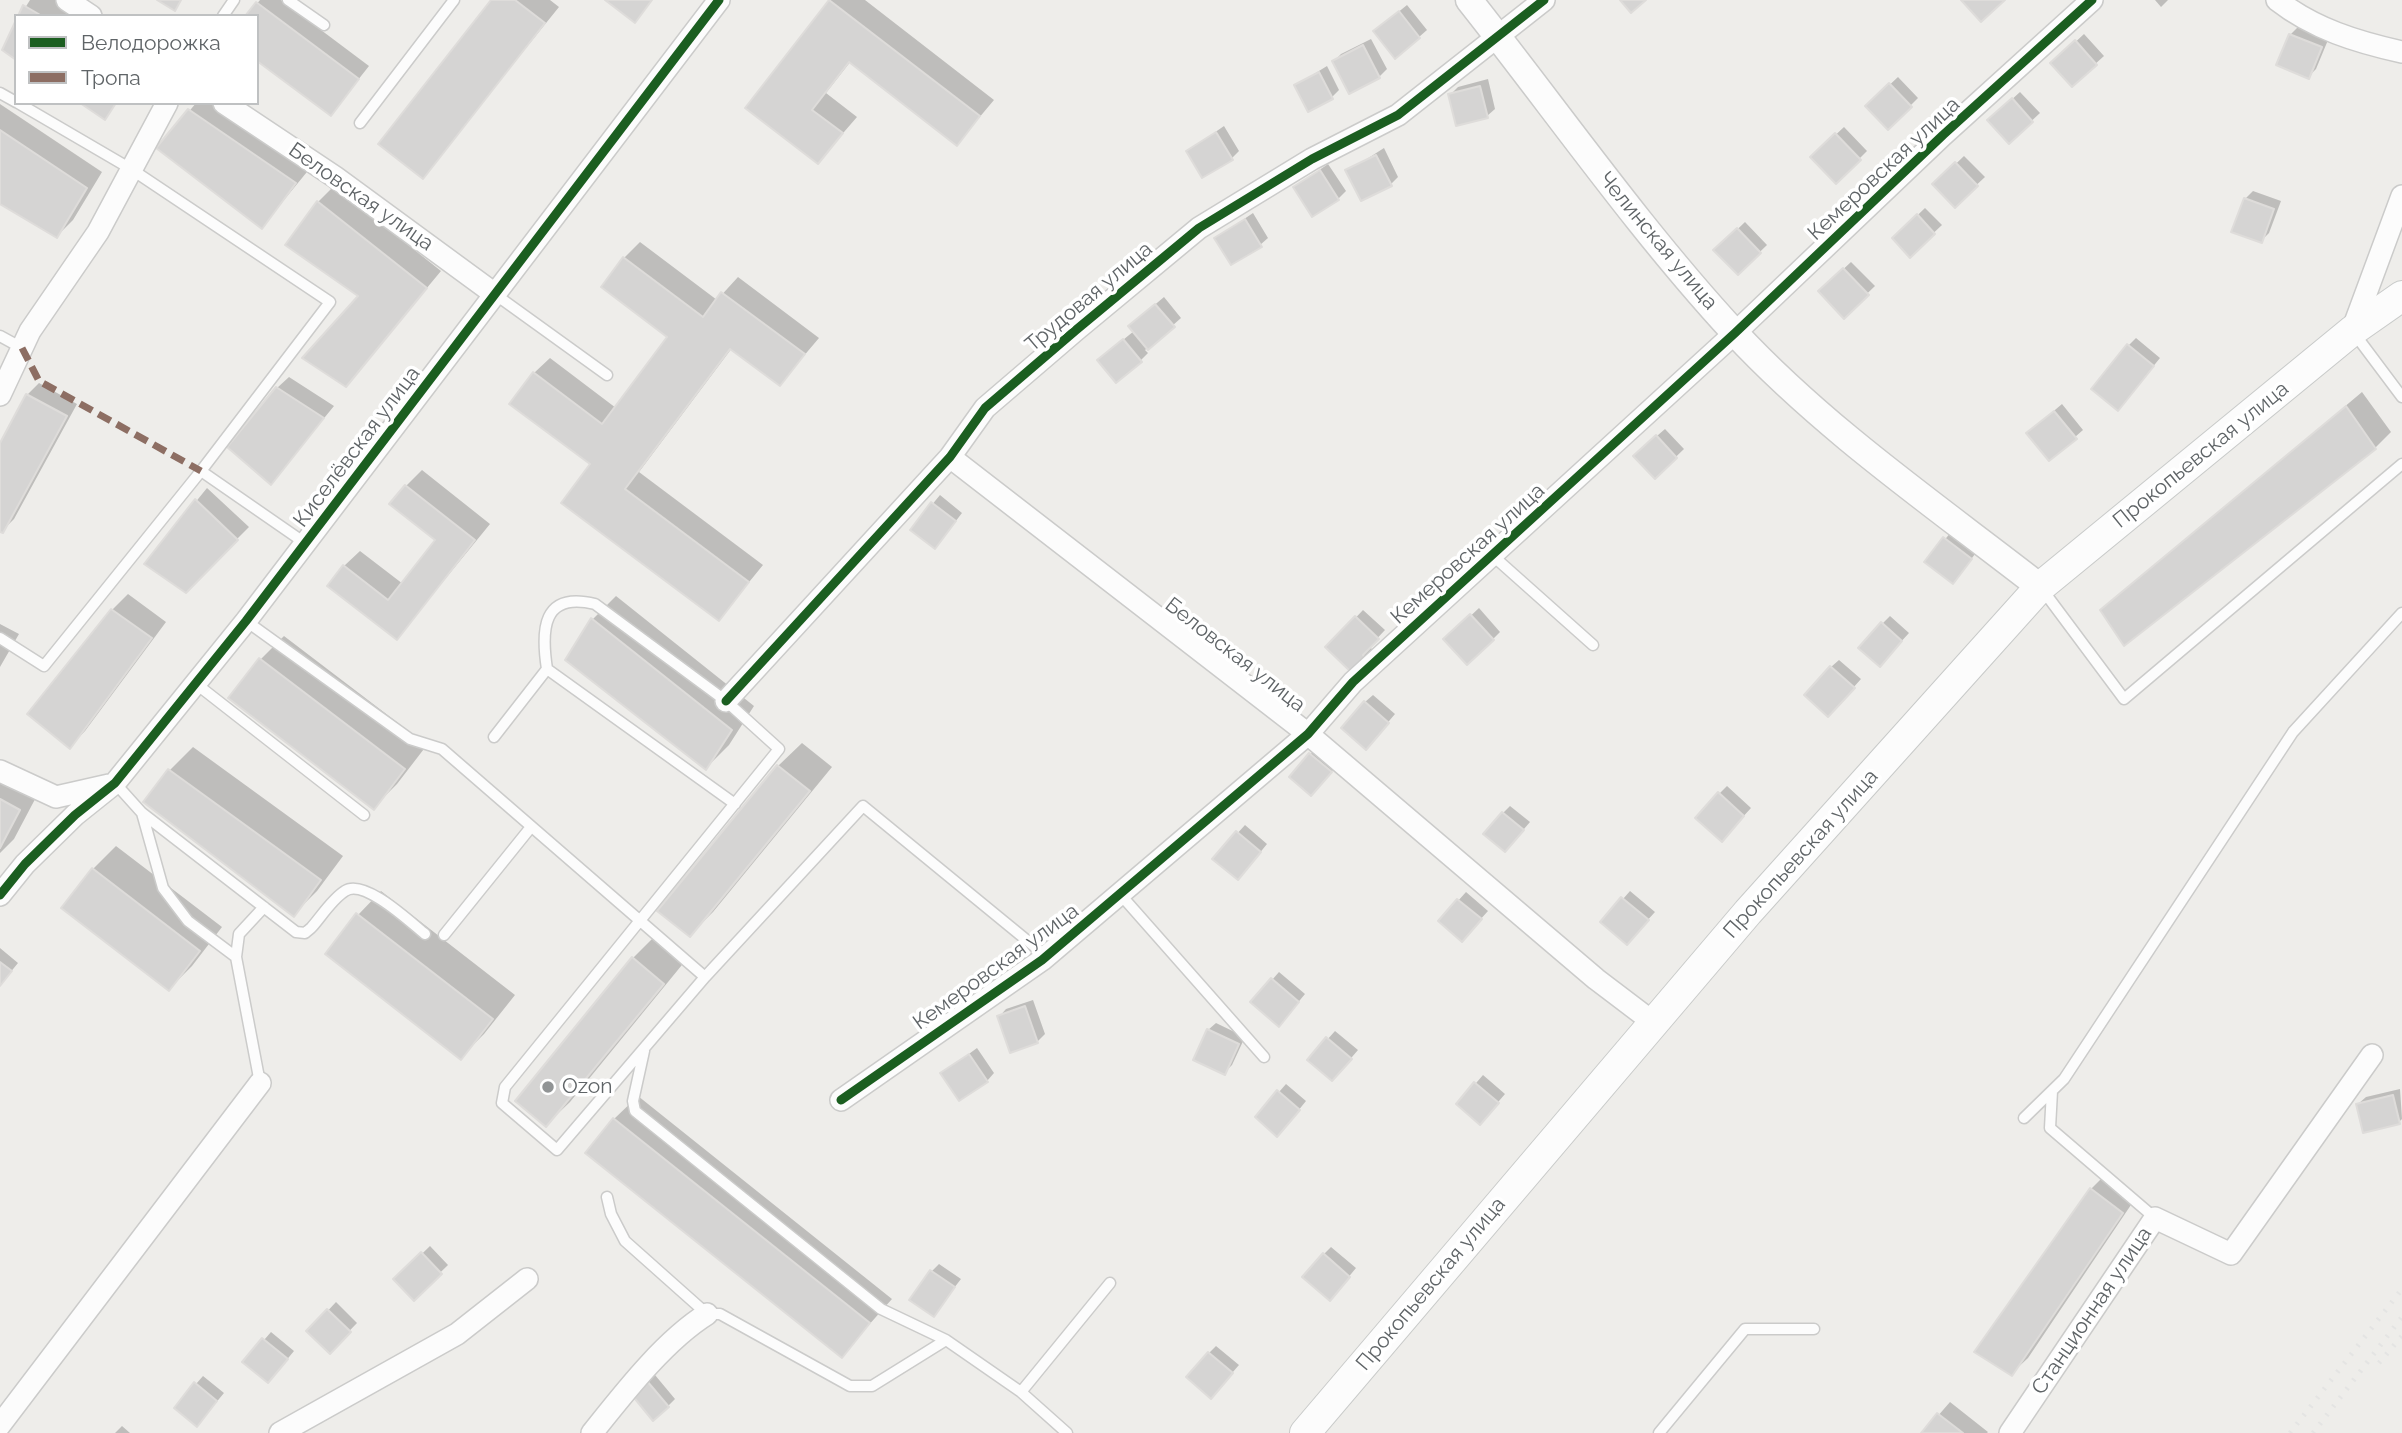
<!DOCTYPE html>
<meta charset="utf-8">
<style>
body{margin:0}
#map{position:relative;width:2402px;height:1433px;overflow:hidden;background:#eeedea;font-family:Raleway,sans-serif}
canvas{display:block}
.legend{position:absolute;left:14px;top:14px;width:245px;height:91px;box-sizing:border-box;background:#fff;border:2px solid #bfc1c2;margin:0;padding:9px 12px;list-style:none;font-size:21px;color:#5f6467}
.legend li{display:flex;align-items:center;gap:14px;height:35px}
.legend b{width:35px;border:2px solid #bfc1c2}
</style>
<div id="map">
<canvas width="2402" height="1433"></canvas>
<ul class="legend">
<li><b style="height:9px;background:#1b5e20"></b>Велодорожка</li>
<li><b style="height:9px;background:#8d6e63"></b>Тропа</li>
</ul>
</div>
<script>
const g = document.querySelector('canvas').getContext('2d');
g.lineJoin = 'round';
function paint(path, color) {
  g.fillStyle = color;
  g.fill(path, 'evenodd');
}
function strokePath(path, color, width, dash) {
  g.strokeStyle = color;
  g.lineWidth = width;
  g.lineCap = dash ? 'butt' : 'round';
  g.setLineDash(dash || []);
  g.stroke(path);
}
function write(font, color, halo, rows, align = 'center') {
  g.font = font + ' Raleway,sans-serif';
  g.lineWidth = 7;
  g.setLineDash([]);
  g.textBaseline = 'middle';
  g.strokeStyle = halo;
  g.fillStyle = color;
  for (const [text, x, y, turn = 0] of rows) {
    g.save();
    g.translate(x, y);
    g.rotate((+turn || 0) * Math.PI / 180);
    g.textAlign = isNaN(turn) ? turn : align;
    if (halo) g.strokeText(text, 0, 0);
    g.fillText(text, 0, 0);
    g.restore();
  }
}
paint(new Path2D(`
 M 30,0 L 57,0 L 85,16 L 20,16 Z
 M 260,0 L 281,0 L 369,66 L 331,114 L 257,16 L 247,16 Z
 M 493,0 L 550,0 L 559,7 L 422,177 Z
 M 831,0 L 865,0 L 994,100 L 957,144 L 851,61 L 826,93 L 857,117 L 818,162 L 748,108 Z
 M 2155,0 L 2168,0 L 2161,7 Z
 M 1407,5 L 1427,30 L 1419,37 L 1375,31 Z
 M 2298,27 L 2328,40 L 2316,69 L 2309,76 L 2290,35 Z
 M 2084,34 L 2104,56 L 2072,85 L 2053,63 Z
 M 1371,39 L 1387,69 L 1379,77 L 1350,92 L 1334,61 L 1341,54 Z
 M 1327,66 L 1339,90 L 1332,97 L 1296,85 Z
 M 1898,77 L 1918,98 L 1888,128 L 1867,106 Z
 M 1488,79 L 1495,109 L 1487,116 L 1450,95 L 1458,87 Z
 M 2020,92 L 2040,113 L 2009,142 L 1997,113 Z
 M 196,103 L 218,103 L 311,167 L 262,227 L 159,148 Z
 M 0,104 L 102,172 L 73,220 L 57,236 L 0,202 Z
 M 1224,126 L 1239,151 L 1232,158 L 1188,151 Z
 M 1844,127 L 1867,151 L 1836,182 L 1812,157 Z
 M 1384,148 L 1398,177 L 1391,184 L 1348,171 Z
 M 1964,156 L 1985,177 L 1955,205 L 1935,184 Z
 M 1328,164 L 1346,191 L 1338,199 L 1295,187 Z
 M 334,186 L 441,271 L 346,385 L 361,296 L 288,245 L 318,202 Z
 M 2253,191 L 2281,201 L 2269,233 L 2261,241 L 2245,199 Z
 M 1925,208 L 1942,225 L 1910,255 L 1894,238 Z
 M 1253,213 L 1268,238 L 1260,245 L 1216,238 Z
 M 1745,222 L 1767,245 L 1738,273 L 1716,250 Z
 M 640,242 L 717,300 L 738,277 L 819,338 L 780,384 L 732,348 L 639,472 L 763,565 L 719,619 L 593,464 L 534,373 L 550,358 L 616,408 L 670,337 L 624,258 Z
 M 1851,262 L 1875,286 L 1844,316 L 1820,291 Z
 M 1164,297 L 1181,318 L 1145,350 L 1148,353 L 1141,360 L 1107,353 L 1134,331 L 1138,319 Z
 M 2136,338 L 2160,358 L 2125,401 L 2128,346 Z
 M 289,377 L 334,406 L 271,483 L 277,388 Z
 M 39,383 L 77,404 L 14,519 L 2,531 L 0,447 L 27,395 Z
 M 2362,392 L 2391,432 L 2375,448 L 2102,611 Z
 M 2062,404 L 2083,430 L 2075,437 L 2036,426 Z
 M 1665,429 L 1684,449 L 1655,477 L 1643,448 Z
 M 422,470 L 490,524 L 397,638 L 344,566 L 360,551 L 403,584 L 437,539 L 406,486 Z
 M 207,488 L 249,527 L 186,590 L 146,563 Z
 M 940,495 L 962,513 L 942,539 L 912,529 Z
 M 1952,531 L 1978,550 L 1960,574 L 1926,562 Z
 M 128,594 L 166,622 L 85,731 L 70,747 L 112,610 Z
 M 616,596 L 754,706 L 729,745 L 706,768 L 567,660 L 593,619 Z
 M 1479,608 L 1500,632 L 1493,639 L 1446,639 Z
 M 1363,610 L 1385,630 L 1370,646 L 1375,655 L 1353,671 L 1328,647 Z
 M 1890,616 L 1909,633 L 1887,657 L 1883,623 Z
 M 0,624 L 19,634 L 0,667 Z
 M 284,636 L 427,745 L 397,784 L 374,807 L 231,698 L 261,659 Z
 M 1839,660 L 1861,679 L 1836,707 L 1831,667 Z
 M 1373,695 L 1395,714 L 1373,740 L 1365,702 Z
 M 802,743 L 832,767 L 713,912 L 690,935 L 660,911 L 778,766 Z
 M 1318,746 L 1338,764 L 1319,786 L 1291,776 Z
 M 193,747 L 343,856 L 317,891 L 293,915 L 170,770 Z
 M 0,764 L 42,786 L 14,839 L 0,853 Z
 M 1727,786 L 1751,808 L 1729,832 L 1719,794 Z
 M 1510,806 L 1530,822 L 1512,843 L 1503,813 Z
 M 1245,825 L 1267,844 L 1245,871 L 1215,858 Z
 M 116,846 L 222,927 L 192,966 L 169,989 L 63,908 L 93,869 Z
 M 381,891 L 515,995 L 484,1034 L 461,1057 L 358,915 Z
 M 1630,891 L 1655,912 L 1634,935 L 1603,922 Z
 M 1466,892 L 1488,911 L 1469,932 L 1440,921 Z
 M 656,935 L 686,960 L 570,1102 L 546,1125 L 633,958 Z
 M 0,948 L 18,963 L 0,985 Z
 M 1279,972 L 1305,994 L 1286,1017 L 1272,980 Z
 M 1033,1000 L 1045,1034 L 1037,1042 L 999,1017 L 1006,1009 Z
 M 1216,1023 L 1245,1037 L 1232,1065 L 1224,1073 L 1208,1030 Z
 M 1335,1031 L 1358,1050 L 1340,1071 L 1310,1059 Z
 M 977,1048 L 994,1073 L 987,1081 L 943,1073 Z
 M 1483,1075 L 1505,1094 L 1487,1115 L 1458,1104 Z
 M 1286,1084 L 1306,1101 L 1285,1127 L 1279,1092 Z
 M 2400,1089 L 2402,1119 L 2399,1122 L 2358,1104 L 2366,1097 Z
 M 638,1096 L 892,1299 L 842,1355 L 614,1119 Z
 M 2107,1173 L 2137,1196 L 2028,1358 L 2012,1373 L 1977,1351 L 2091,1189 Z
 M 430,1246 L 448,1265 L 414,1298 L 396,1279 Z
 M 1331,1247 L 1356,1268 L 1337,1291 L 1324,1254 Z
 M 939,1264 L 961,1279 L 933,1315 L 932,1271 Z
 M 336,1302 L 357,1323 L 330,1351 L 309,1331 Z
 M 271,1332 L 294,1351 L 275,1374 L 245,1362 Z
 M 1216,1346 L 1239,1365 L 1218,1389 L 1209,1353 Z
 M 655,1375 L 675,1399 L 668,1406 L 641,1387 Z
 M 203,1376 L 224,1393 L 204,1417 L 196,1384 Z
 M 1950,1402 L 1988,1432 L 1987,1433 L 1923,1433 Z
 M 122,1426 L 130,1433 L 115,1433 Z`), '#0003');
const building = new Path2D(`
 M 157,0 L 181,0 L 175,11 Z
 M 491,0 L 515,0 L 545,23 L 423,179 L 378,144 Z
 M 605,0 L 652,0 L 635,23 Z
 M 829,0 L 980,116 L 957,146 L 849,62 L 812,110 L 843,133 L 818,164 L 745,108 Z
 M 1620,0 L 1646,0 L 1631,13 Z
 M 1961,0 L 2005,0 L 1981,22 Z
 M 256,2 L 359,79 L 331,116 L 257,61 L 257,16 L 245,16 Z
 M 23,5 L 42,16 L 18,16 Z
 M 1399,11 L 1420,38 L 1395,59 L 1373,31 Z
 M 16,20 L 16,60 L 2,50 Z
 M 2289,34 L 2322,47 L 2309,79 L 2276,65 Z
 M 2075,40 L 2097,65 L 2072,87 L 2050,63 Z
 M 1363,45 L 1380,78 L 1349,94 L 1332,61 Z
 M 1319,72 L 1333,99 L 1308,112 L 1294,85 Z
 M 1889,83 L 1912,107 L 1888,130 L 1865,106 Z
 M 1480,86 L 1488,118 L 1456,126 L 1448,94 Z
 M 2012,98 L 2033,122 L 2009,144 L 1987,120 Z
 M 80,103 L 116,103 L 105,120 Z
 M 188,109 L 296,183 L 262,229 L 156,148 Z
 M 0,130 L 87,188 L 57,238 L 0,204 Z
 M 1216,132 L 1233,160 L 1202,178 L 1186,151 Z
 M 1835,133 L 1861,160 L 1836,184 L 1810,157 Z
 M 1376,155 L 1392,186 L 1361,201 L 1345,170 Z
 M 1955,162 L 1978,186 L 1955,208 L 1932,184 Z
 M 1320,170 L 1339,200 L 1312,217 L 1293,187 Z
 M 2244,198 L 2274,209 L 2262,243 L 2231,232 Z
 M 317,201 L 427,288 L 346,387 L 302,358 L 358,296 L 285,245 Z
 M 1917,214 L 1935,234 L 1910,258 L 1892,238 Z
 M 1245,219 L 1262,247 L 1231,265 L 1214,238 Z
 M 1737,228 L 1761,253 L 1738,275 L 1713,250 Z
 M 623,257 L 703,317 L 721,292 L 805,354 L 780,386 L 730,349 L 625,489 L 749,582 L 719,621 L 561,503 L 590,464 L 509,404 L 533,372 L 602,424 L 667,337 L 601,287 Z
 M 1843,268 L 1869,295 L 1844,319 L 1818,291 Z
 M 1155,304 L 1175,327 L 1148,350 L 1128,326 Z
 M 1123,339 L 1142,362 L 1116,383 L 1097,360 Z
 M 2127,344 L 2154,366 L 2118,411 L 2091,389 Z
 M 276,387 L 324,418 L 271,485 L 227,447 Z
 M 26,394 L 67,416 L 3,533 L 0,532 L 0,443 Z
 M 2346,406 L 2376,449 L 2124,646 L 2100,610 Z
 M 2054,411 L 2077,439 L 2049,461 L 2026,433 Z
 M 1656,435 L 1677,458 L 1655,479 L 1633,456 Z
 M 405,485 L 475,540 L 397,640 L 327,586 L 343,565 L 388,600 L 435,540 L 389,504 Z
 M 195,499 L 238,540 L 186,593 L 144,564 Z
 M 931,502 L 956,521 L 935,549 L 910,530 Z
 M 1943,537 L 1972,559 L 1953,584 L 1924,562 Z
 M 111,609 L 152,638 L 70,749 L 27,714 Z
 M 1470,614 L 1494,640 L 1467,665 L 1443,639 Z
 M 1355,616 L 1379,639 L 1363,655 L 1368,663 L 1352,673 L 1325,647 Z
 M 591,618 L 732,730 L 706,770 L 565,660 Z
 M 1881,622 L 1902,641 L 1880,667 L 1858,648 Z
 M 259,658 L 405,769 L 374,810 L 228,698 Z
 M 1830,666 L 1855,688 L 1828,717 L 1804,695 Z
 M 1364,701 L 1389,723 L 1366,750 L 1341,728 Z
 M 1309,753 L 1332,772 L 1311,796 L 1289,777 Z
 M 777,765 L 810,791 L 690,937 L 657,911 Z
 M 168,769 L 321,880 L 294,917 L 143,802 Z
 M 1718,792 L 1744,816 L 1722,842 L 1695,818 Z
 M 0,799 L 20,810 L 0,848 Z
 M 1502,812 L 1524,830 L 1505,852 L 1483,834 Z
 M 1236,831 L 1261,852 L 1238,880 L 1212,859 Z
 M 92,868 L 200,951 L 169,991 L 61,908 Z
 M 1621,897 L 1649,920 L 1627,945 L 1600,922 Z
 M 1457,899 L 1482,919 L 1462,942 L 1438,921 Z
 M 356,913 L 493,1019 L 461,1060 L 325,954 Z
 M 632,957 L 664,984 L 546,1127 L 515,1101 Z
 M 0,962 L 12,971 L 0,986 Z
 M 1271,978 L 1299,1002 L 1279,1027 L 1250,1002 Z
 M 1025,1006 L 1038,1043 L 1010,1053 L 997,1016 Z
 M 1207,1029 L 1239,1044 L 1225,1075 L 1193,1060 Z
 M 1326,1037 L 1352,1059 L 1332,1081 L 1307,1060 Z
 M 969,1054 L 988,1082 L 959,1101 L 940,1073 Z
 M 1474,1082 L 1499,1103 L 1480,1125 L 1456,1104 Z
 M 1277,1090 L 1300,1110 L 1277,1137 L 1255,1117 Z
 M 2393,1095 L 2400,1124 L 2363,1133 L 2356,1104 Z
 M 613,1118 L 870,1323 L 842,1358 L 585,1153 Z
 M 2090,1188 L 2123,1213 L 2012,1376 L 1974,1352 Z
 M 421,1252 L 442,1274 L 414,1301 L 393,1279 Z
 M 1323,1253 L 1350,1277 L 1330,1301 L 1302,1277 Z
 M 930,1270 L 955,1287 L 934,1317 L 909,1300 Z
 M 327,1309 L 351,1332 L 330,1354 L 306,1331 Z
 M 262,1338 L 288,1359 L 268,1383 L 242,1362 Z
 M 1208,1352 L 1233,1373 L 1211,1399 L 1186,1377 Z
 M 647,1381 L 669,1407 L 653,1421 L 631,1394 Z
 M 194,1382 L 217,1401 L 197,1427 L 174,1408 Z
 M 1937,1413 L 1963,1433 L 1921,1433 Z`);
paint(building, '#d5d4d3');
strokePath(building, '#dedcda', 2);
const service = new Path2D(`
 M 288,0 L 324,25
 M 223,16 L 234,0
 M 0,93 L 16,102
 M 360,123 L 454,0
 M 496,295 L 607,375
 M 2354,333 L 2402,397
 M 0,336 L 22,348
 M 201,471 L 305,543
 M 1492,555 L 1593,645
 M 2042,589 L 2124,699 L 2402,464
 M 246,621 L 410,739 L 442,749 L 705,977
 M 0,638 L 44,666 L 201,471 L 330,302 L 131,169 L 18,103
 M 547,669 C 541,630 542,591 595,604 L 726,701 L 779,749 L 505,1087 L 502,1103 L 557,1150 L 705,977 L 863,806 L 1046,956
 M 195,683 L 364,815
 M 494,737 L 547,669 L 735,804
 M 115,783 L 142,813 L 296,932 L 305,933 L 311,928 C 321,917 332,899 345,891 C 364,878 410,922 425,934
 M 142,813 L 163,888 L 188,921 L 236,957
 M 1120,894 L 1264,1057
 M 444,935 L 531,827
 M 644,1051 L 633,1101 L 635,1111 L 881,1309 L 946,1340 L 1021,1392 L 1067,1433
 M 260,1083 L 236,957 L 239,934 L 264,907
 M 2052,1091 L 2050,1128 L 2155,1218
 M 2024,1118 L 2064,1079 L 2293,732 L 2402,613
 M 607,1197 L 611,1214 L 625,1241 L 707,1314 L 720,1314 L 850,1386 L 872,1386 L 946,1340
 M 1021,1392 L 1110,1283
 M 1659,1433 L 1745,1329 L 1814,1329`);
const minor = new Path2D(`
 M 67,0 L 91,16
 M 2277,0 C 2314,29 2357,42 2402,52
 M 224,103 L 335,177 L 496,295
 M 2352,331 L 2402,196
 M 0,395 L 30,331 L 98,232 L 167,103
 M 950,457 L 1308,734 L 1596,979 L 1654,1023
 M 726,701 L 950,457 L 985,408 L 1076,330 L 1199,228 L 1312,159 L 1398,115 L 1544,0
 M 0,771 L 56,797 L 109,785
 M 0,895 L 25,864 L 75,815 L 115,783 L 246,621 L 719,0
 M 841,1100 L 1042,960 L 1308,734 L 1353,682 L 1735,333 L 1943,135 L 2092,0
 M 0,1425 L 260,1083
 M 280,1433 L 457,1334 L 527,1279
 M 592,1433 C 624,1393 664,1341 707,1314
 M 2010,1433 L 2155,1218 L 2231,1254 L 2372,1055`);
const tertiary = new Path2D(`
 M 1469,0 C 1557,111 1638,228 1734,332 C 1824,429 1936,506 2040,587`);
const secondary = new Path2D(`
 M 1305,1433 L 1748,912 L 2040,587 L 2352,331 L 2402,296`);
strokePath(service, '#cbcbca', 13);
strokePath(minor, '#cbcbca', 24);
strokePath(tertiary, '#cbcbca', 29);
strokePath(secondary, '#c8cac9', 32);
strokePath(service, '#fcfcfc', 10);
strokePath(minor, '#fcfcfc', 21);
strokePath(tertiary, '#fcfcfc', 26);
strokePath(secondary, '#fcfcfc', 30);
strokePath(new Path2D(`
 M 2379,1363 L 2402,1336
 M 2290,1433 L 2402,1289
 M 2313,1433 L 2402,1317`), '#e4e4e3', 5, [2, 9]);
strokePath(new Path2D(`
 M 22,348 L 39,381 L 201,471`), '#8d6e63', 7, [14, 7]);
strokePath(new Path2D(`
 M 726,701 L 950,457 L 985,408 L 1076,330 L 1199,228 L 1312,159 L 1398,115 L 1544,0
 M 0,895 L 25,864 L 75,815 L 115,783 L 246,621 L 719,0
 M 841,1100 L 1042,960 L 1308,734 L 1353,682 L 1735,333 L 1943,135 L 2092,0`), '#1b5e20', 9);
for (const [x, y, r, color] of [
 [548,1087,7,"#919495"]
]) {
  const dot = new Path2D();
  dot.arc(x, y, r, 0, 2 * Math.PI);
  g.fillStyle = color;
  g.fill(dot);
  strokePath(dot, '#fff', 2.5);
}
write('21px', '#5f6467', '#fff', [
 ["Кемеровская улица",1884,169,-43],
 ["Беловская улица",361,197,35],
 ["Челинская улица",1658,241,50],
 ["Трудовая улица",1089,297,-40],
 ["Киселёвская улица",357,447,-53],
 ["Прокопьевская улица",2201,455,-39],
 ["Кемеровская улица",1468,554,-42],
 ["Беловская улица",1235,655,38],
 ["Прокопьевская улица",1801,854,-48],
 ["Кемеровская улица",996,967,-36],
 ["Прокопьевская улица",1431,1284,-50],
 ["Станционная улица",2092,1311,-56]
]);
write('21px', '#5f6467', '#fff', [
 ["Ozon",562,1087]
], 'left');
</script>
